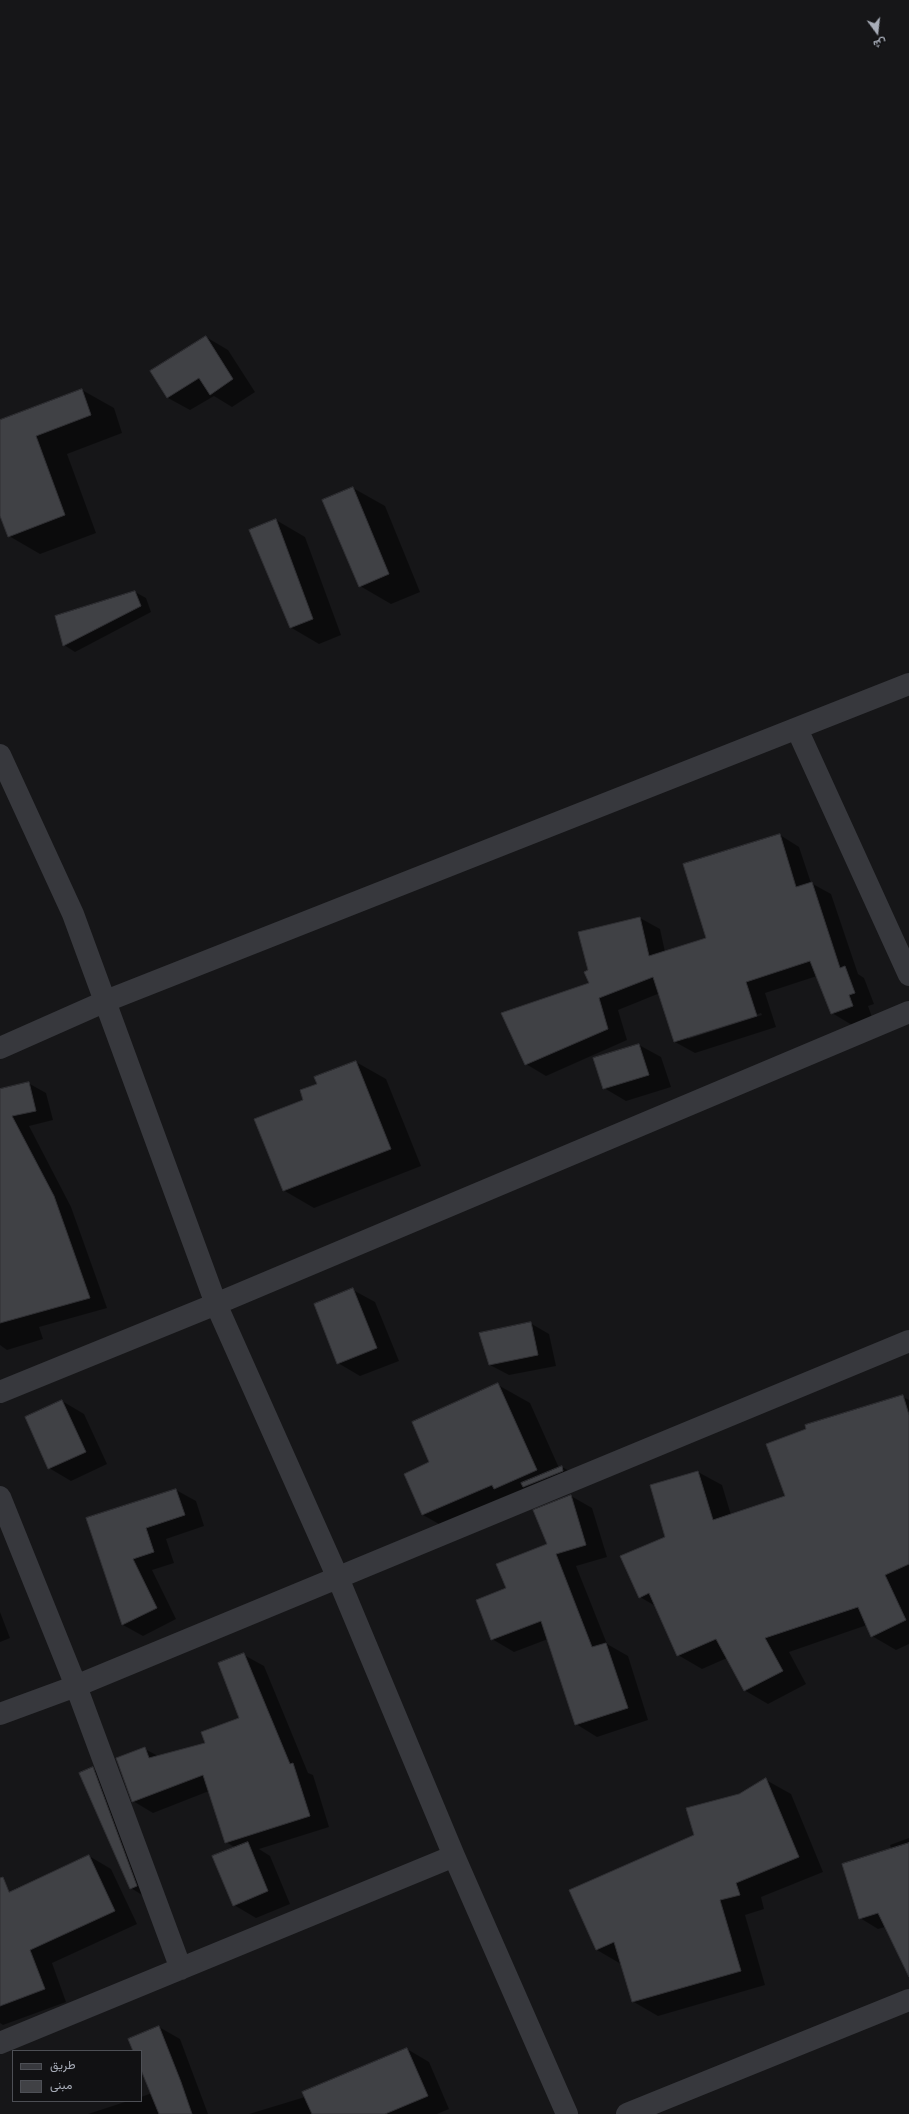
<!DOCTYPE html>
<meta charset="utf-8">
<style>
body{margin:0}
#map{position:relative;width:909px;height:2114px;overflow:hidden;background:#161618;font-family:"IBM Plex Sans",Vazirmatn,sans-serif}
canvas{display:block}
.legend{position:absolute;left:12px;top:2050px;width:130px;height:52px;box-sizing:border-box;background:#111113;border:1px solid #4d4f55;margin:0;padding:5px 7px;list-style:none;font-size:12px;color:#a8adb8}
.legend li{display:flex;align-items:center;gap:8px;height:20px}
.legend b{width:20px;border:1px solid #4d4f55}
.north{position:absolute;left:857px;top:12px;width:40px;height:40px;-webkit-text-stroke:3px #111113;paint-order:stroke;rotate:165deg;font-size:11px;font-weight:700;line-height:16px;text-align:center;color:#a8adb8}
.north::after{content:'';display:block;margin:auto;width:14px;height:18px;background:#a8adb8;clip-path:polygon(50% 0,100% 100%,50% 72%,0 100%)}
</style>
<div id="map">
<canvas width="909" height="2114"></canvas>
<ul class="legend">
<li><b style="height:5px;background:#37383d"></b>طريق</li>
<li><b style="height:11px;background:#404145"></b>مبنى</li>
</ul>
<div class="north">ش</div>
</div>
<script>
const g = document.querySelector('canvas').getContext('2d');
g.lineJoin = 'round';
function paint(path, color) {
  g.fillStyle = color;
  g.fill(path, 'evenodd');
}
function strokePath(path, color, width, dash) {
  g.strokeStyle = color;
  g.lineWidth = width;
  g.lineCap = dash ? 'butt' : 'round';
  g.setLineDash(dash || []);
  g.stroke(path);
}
paint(new Path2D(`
 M 206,337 L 228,350 L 255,392 L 232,407 L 214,396 L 190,410 L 168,398 L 151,371 Z
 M 82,390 L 114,408 L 122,433 L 67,454 L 96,533 L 40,554 L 9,536 L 0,513 L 0,421 Z
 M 353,488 L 385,506 L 420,592 L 391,604 L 360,586 Z
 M 276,520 L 305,537 L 341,635 L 319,644 L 290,627 Z
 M 135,592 L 146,598 L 151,612 L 75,652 L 64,645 Z
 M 780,835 L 799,847 L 811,883 L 831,894 L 858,974 L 864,978 L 874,1004 L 868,1006 L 872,1017 L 852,1025 L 832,1013 L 817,976 L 765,993 L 776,1027 L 695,1053 L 675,1042 L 660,993 L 618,1010 L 627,1040 L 546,1076 L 526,1064 L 590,984 L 589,971 L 640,918 L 660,929 L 665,952 L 707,939 ZM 761,1013 L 762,1015 L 688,1039 L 688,1037 Z
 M 639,1045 L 661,1057 L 671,1087 L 626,1101 L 604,1088 Z
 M 356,1062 L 386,1079 L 421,1166 L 314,1208 L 283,1190 L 304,1100 L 319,1085 Z
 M 28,1083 L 46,1093 L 53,1120 L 29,1126 L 71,1207 L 107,1308 L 39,1327 L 43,1339 L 7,1350 L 0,1345 L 0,1090 Z
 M 353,1290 L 375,1302 L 399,1361 L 360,1376 L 338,1363 Z
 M 530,1323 L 549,1334 L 556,1366 L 509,1375 L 490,1365 Z
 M 498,1385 L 530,1403 L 559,1468 L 562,1467 L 573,1473 L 455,1533 L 423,1515 L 405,1474 L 431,1462 Z
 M 903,1397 L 909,1400 L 909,1644 L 896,1650 L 872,1636 L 867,1625 L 789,1652 L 806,1684 L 768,1704 L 744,1690 L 727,1658 L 702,1669 L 678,1655 L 657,1607 L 640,1597 L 698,1472 L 722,1485 L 731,1515 L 786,1496 Z
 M 62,1401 L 84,1414 L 107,1464 L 71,1481 L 49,1468 Z
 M 176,1490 L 196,1501 L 204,1526 L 166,1539 L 174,1563 L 152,1570 L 176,1619 L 143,1636 L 123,1625 L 88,1518 Z
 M 571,1496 L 592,1508 L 607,1557 L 576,1566 L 607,1644 L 628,1656 L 648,1720 L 597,1737 L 576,1724 L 548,1639 L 514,1652 L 492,1639 L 507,1589 L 548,1545 Z
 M 0,1612 L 10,1638 L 0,1642 Z
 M 244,1655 L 264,1666 L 308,1773 L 313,1775 L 329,1827 L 259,1849 L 270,1856 L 290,1904 L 256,1918 L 234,1905 L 236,1848 L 226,1842 L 209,1791 L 153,1813 L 133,1801 L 145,1749 L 158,1756 L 206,1743 L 240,1719 Z
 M 93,1769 L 104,1775 L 142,1895 L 131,1888 Z
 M 766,1780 L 791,1794 L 823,1872 L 761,1897 L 764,1909 L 745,1915 L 765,1985 L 658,2016 L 632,2001 L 621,1964 L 597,1950 L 695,1836 Z
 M 909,1838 L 909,1961 L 885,1927 L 878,1929 L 860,1918 L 892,1850 L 890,1845 Z
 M 89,1856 L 111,1869 L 137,1924 L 52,1963 L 66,2002 L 3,2025 L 0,2023 L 0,1897 Z
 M 159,2027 L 180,2039 L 208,2114 L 88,2114 L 128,2101 L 141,2101 L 141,2097 L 152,2093 L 141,2068 L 141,2051 L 134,2051 Z
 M 407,2049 L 429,2062 L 449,2109 L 437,2114 L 249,2114 L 305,2097 Z`), '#0007');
const building = new Path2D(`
 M 206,336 L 233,379 L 210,395 L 199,378 L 167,398 L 150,371 Z
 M 82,389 L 91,415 L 36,436 L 65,515 L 8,537 L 0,516 L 0,420 Z
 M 353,487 L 389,574 L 359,587 L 322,500 Z
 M 276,519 L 313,619 L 290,628 L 249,530 Z
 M 135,591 L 141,606 L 63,646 L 55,616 Z
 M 780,834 L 796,887 L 812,882 L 840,968 L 845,966 L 855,993 L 849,995 L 853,1006 L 831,1014 L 810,961 L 746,982 L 757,1016 L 674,1042 L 653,977 L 599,998 L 608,1029 L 525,1065 L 501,1013 L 589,983 L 584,972 L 588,970 L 578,932 L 640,917 L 649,956 L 706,938 L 683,864 Z
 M 639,1044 L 649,1075 L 603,1089 L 593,1058 Z
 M 356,1061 L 391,1149 L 283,1191 L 254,1119 L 303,1100 L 300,1090 L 317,1084 L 314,1077 Z
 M 29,1082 L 36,1111 L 12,1116 L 54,1196 L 90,1298 L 0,1323 L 0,1089 Z
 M 353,1288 L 377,1348 L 337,1364 L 314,1304 Z
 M 531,1322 L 538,1355 L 489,1365 L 479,1333 Z
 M 498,1383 L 537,1470 L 494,1489 L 492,1485 L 422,1515 L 404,1474 L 429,1462 L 412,1422 Z
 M 903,1395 L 909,1415 L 909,1564 L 885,1575 L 906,1620 L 871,1637 L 858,1607 L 765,1638 L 783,1671 L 744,1691 L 716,1639 L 677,1656 L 649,1593 L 639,1598 L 620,1556 L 665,1537 L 650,1485 L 698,1471 L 713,1520 L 785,1496 L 766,1444 L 806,1429 L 805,1425 Z
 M 62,1400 L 86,1452 L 48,1469 L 25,1417 Z
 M 562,1466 L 563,1471 L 523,1487 L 521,1483 Z
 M 176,1489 L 185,1515 L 146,1528 L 154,1552 L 133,1559 L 157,1608 L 122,1625 L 86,1518 Z
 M 571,1495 L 586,1545 L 556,1554 L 592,1647 L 606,1643 L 628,1708 L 575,1725 L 541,1621 L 491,1640 L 476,1600 L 506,1588 L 496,1564 L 547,1544 L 533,1510 Z
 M 244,1653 L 290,1764 L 293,1763 L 310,1816 L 225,1843 L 203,1775 L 132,1802 L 116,1758 L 145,1747 L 149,1758 L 205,1743 L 201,1732 L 239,1718 L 218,1663 Z
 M 93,1767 L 137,1886 L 130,1889 L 79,1773 Z
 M 766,1778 L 799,1857 L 736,1883 L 740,1895 L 720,1900 L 741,1971 L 632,2002 L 614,1942 L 596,1950 L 569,1890 L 694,1835 L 686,1808 L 739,1794 Z
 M 248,1842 L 268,1891 L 233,1906 L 212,1856 Z
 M 909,1843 L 909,1977 L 878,1913 L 859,1919 L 842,1864 Z
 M 89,1855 L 115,1911 L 30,1950 L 45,1989 L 0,2006 L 0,1878 L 3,1877 L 9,1892 Z
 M 159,2026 L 181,2082 L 192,2114 L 159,2114 L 141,2070 L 141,2051 L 133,2051 L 128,2039 Z
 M 407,2048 L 428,2096 L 385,2114 L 312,2114 L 302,2092 Z`);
paint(building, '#404145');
strokePath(building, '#303034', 1);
strokePath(new Path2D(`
 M 797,729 L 909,975
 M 0,755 L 73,914 L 216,1304 L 338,1578 L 454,1856 L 567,2114
 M 0,1048 L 106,1001 L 909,684
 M 0,1392 L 216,1304 L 909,1012
 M 0,1497 L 76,1686 L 181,1969
 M 0,1714 L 76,1686 L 909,1341
 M 0,2043 L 454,1856
 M 627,2114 L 909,2000`), '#37383d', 22);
</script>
